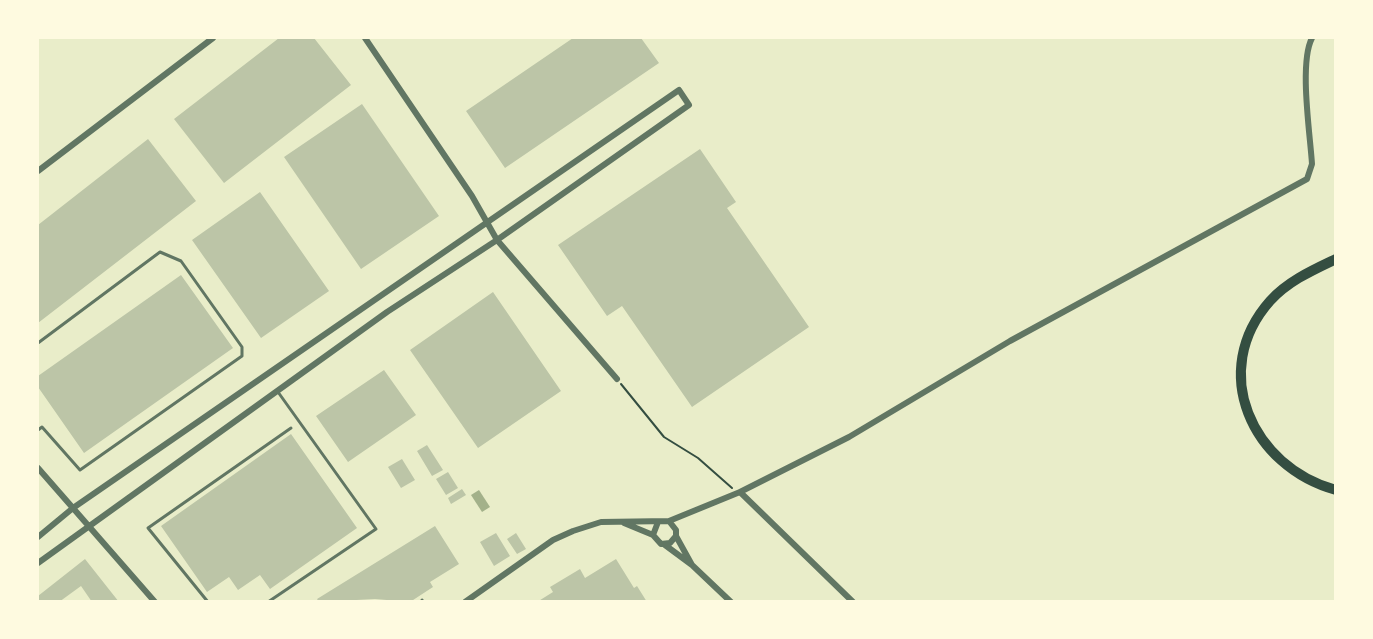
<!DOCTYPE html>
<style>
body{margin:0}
#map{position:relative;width:1373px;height:639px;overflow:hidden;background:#e9edc9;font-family:"Archivo Narrow",sans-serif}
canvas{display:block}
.frame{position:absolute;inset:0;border:39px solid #fefae0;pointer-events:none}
</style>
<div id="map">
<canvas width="1373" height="639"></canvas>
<div class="frame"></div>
</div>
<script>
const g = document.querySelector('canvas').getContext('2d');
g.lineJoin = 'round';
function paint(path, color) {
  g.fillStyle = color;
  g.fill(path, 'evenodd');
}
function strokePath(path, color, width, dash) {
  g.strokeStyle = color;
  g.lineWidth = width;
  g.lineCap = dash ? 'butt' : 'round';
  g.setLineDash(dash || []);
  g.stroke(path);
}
paint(new Path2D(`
 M 479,490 L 490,507 L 482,512 L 471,495 Z`), '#a3b18a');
paint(new Path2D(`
 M 279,38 L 314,38 L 351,85 L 224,183 L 174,119 Z
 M 573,38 L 641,38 L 659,63 L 505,168 L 466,111 Z
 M 362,104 L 439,216 L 361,269 L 284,157 Z
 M 148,139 L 196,201 L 38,323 L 38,225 Z
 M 700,149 L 736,202 L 727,208 L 809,327 L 692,407 L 622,306 L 607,316 L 558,245 Z
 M 260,192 L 329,291 L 261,338 L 192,240 Z
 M 181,275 L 233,348 L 84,453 L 38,387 L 38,376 Z
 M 493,292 L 561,391 L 478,448 L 410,350 Z
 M 384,370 L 416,415 L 348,462 L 316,416 Z
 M 291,434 L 357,528 L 270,589 L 260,575 L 238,590 L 229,577 L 207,592 L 161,526 Z
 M 427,445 L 443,470 L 432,476 L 417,451 Z
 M 402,459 L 415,480 L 401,488 L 388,467 Z
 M 448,472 L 458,488 L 446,495 L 436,479 Z
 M 462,489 L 466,495 L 451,504 L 448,498 Z
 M 435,526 L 459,564 L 430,582 L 433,587 L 410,602 L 375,599 L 319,602 L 317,599 Z
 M 496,533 L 510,556 L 494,566 L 480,542 Z
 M 516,533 L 526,549 L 517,554 L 507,539 Z
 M 85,559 L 119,602 L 92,602 L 81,586 L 59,602 L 38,602 L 38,596 Z
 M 616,559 L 634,588 L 637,586 L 647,602 L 537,602 L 553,592 L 550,587 L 580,569 L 585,578 Z`), '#bcc5a7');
strokePath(new Path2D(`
 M 621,384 L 664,437 L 698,458 L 732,488`), '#344e41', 2);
strokePath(new Path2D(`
 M 38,343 L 160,252 L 181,261 L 242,347 L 242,356 L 80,470 L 42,427 L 38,430
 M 422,600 L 423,602
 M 208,602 L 148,528 L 291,428
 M 268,602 L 376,529 L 278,392`), '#617663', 3);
strokePath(new Path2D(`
 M 365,38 L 472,196 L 497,240 L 617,379
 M 38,171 L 213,38
 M 38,468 L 155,602
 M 740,492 L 853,602
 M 669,521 L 740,492 L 849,437 L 1010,341 L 1307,179 L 1312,164 C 1310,133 1299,63 1312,38
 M 658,522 L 653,535 L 661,544 L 670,543 L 676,536
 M 624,523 L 653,535
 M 38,537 L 73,508 L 679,90 L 689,105 L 497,240 L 387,312 L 38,563
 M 665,545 L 692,565 L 731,602
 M 465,602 L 553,540 L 573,531 L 601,522 L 669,521 L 676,530 L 676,536 L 692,565`), '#617663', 6);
strokePath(new Path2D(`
 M 1336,259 C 1313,270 1288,281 1270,301 C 1208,371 1252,467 1336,490`), '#344e41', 10);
</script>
